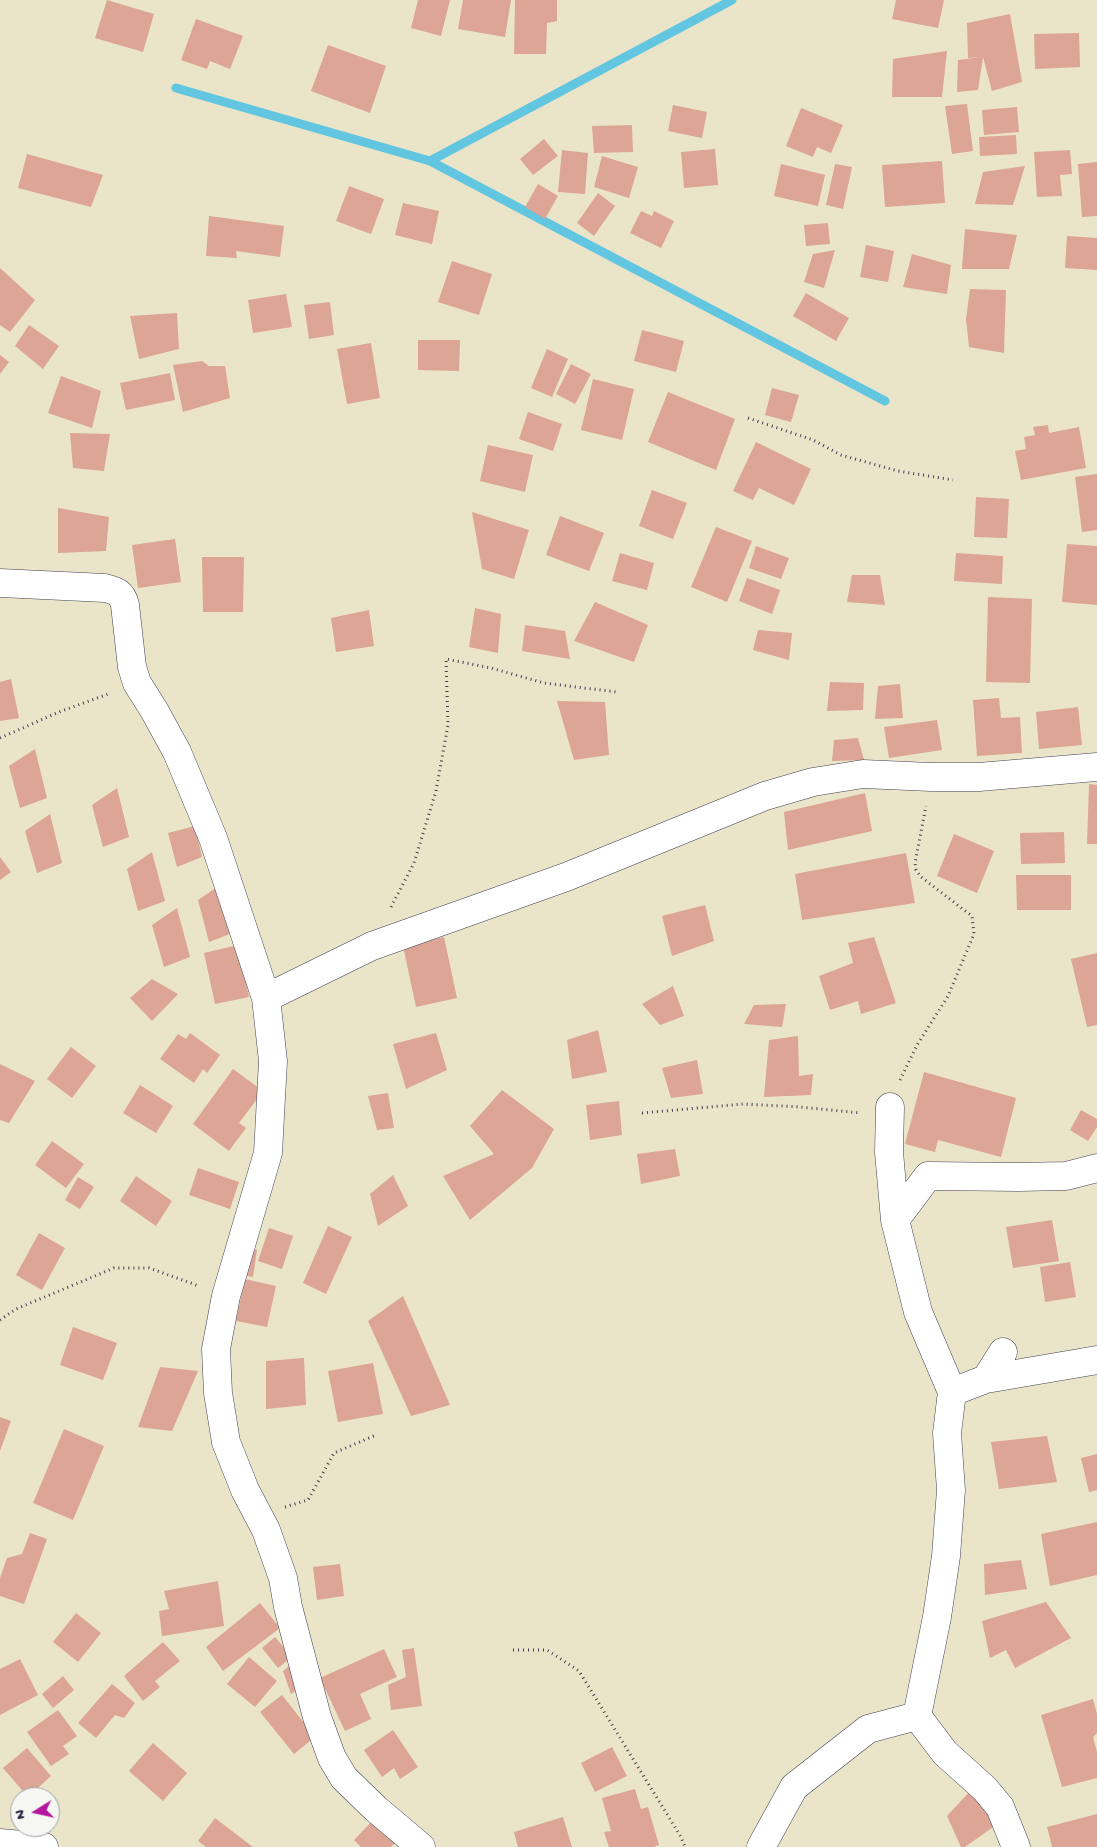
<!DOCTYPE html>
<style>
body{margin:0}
#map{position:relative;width:1097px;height:1847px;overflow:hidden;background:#eae5c9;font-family:"Gochi Hand",sans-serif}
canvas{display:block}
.north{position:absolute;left:10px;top:1787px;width:50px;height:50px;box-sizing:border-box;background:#f6f6f2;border:1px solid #a1a1a9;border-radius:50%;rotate:260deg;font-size:14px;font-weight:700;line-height:20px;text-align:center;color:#22223b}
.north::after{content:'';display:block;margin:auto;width:18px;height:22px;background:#b5179e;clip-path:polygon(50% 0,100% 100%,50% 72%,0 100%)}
</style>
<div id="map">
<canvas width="1097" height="1847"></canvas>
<div class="north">N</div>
</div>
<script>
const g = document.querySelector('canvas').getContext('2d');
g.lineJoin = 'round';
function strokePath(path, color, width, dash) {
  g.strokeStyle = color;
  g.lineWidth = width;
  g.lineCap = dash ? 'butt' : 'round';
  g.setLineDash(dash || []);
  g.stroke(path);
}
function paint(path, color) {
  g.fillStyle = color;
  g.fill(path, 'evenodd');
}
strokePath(new Path2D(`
 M 176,88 L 430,161 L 885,401
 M 430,161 L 732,0`), '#63c6e0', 9);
paint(new Path2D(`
 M 107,0 L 154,14 L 143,52 L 95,38 Z
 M 418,0 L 450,0 L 441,36 L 411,28 Z
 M 463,0 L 511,0 L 505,37 L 458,29 Z
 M 515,0 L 557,0 L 557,21 L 547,23 L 546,54 L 514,54 Z
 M 896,0 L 944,0 L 938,28 L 892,19 Z
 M 1010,14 L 1022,82 L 992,91 L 983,57 L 978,90 L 957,92 L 958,60 L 980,57 L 968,58 L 967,23 Z
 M 196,19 L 243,36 L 230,69 L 210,61 L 207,69 L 181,60 Z
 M 1079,33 L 1080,67 L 1035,69 L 1034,34 Z
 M 328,45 L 386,66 L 370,113 L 311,91 Z
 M 947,51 L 942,97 L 892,97 L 893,59 Z
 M 967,104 L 973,151 L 952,154 L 945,106 Z
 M 673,105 L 707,112 L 702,138 L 668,131 Z
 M 1017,107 L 1019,132 L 984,135 L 982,110 Z
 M 801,108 L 843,125 L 831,153 L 817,147 L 813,157 L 786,146 Z
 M 632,125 L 633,152 L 594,153 L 592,126 Z
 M 1016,135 L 1017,154 L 980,156 L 979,137 Z
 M 544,139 L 558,156 L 533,175 L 520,159 Z
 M 715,149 L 718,185 L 684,188 L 681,152 Z
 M 562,150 L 588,153 L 585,194 L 558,192 Z
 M 1070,150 L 1072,174 L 1060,175 L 1062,196 L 1037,197 L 1034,152 Z
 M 27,154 L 103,175 L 91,207 L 18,188 Z
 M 602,156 L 638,167 L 629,198 L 594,187 Z
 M 942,161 L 945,203 L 885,207 L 882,165 Z
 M 1097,162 L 1097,216 L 1082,217 L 1078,164 Z
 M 781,164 L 825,175 L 818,206 L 774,196 Z
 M 835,164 L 852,167 L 843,209 L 826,205 Z
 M 1025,166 L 1013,205 L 975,204 L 983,172 Z
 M 538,184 L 558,196 L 545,219 L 525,207 Z
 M 349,186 L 384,199 L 371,234 L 336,221 Z
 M 598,193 L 615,206 L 594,236 L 577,223 Z
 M 403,203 L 439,211 L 432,244 L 395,235 Z
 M 641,211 L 652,216 L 654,211 L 674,221 L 661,248 L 630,233 Z
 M 209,216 L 284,226 L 280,257 L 236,251 L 237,258 L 206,256 Z
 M 828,223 L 830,244 L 806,246 L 804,225 Z
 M 965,229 L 1017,235 L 1009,269 L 962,269 Z
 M 1067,236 L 1097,238 L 1097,270 L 1065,268 Z
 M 866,245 L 894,251 L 888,282 L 860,277 Z
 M 835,250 L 824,288 L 804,282 L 813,254 Z
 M 912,254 L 951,265 L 947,294 L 903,287 Z
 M 452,261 L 492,274 L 479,315 L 438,302 Z
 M 0,268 L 35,300 L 10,332 L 0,325 Z
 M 970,289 L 1006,290 L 1004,353 L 969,347 L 966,319 Z
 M 806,293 L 849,318 L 836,341 L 793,316 Z
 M 286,294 L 292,327 L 253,333 L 248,300 Z
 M 330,302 L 334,335 L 309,339 L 304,305 Z
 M 177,313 L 179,349 L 139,359 L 130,316 Z
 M 29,325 L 59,346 L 43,369 L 15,346 Z
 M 642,330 L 684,341 L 676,372 L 634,361 Z
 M 418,340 L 460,340 L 459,371 L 418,370 Z
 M 371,343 L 380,398 L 347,404 L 337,349 Z
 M 547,349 L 568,359 L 552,397 L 531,388 Z
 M 0,355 L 9,362 L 0,374 Z
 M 202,361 L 209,366 L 225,366 L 230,398 L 183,412 L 173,365 Z
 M 571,364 L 591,374 L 575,404 L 556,394 Z
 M 170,373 L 175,400 L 126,410 L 120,383 Z
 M 61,376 L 101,391 L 92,428 L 48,413 Z
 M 593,379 L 634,389 L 622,440 L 581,430 Z
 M 772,388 L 799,395 L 791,422 L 765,415 Z
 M 668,392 L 735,419 L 716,470 L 648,442 Z
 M 528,412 L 562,424 L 553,451 L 519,439 Z
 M 1048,425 L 1049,433 L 1079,427 L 1086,468 L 1021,480 L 1015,451 L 1026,449 L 1024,437 L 1035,435 L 1033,427 Z
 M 70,433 L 110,434 L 104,471 L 73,468 Z
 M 756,442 L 811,469 L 794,505 L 759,488 L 753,500 L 733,491 Z
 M 488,445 L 533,455 L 525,492 L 480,481 Z
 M 1097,474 L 1097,530 L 1082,532 L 1075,477 Z
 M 652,490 L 687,503 L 673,539 L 639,526 Z
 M 976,497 L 1009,499 L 1007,538 L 974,537 Z
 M 58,508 L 109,517 L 106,551 L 58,553 Z
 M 472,512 L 529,530 L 514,579 L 482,569 Z
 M 560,516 L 604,533 L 589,571 L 546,555 Z
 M 716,527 L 752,541 L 727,602 L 691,587 Z
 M 175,539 L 181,582 L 138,588 L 132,545 Z
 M 1067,544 L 1097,546 L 1097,605 L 1062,602 Z
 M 756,546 L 789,558 L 781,579 L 749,568 Z
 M 620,553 L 654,563 L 647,590 L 612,581 Z
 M 956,553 L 1003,556 L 1002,584 L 954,581 Z
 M 202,557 L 244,557 L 243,612 L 203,612 Z
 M 852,575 L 880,575 L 885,605 L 847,602 Z
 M 747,578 L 780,590 L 772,614 L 739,601 Z
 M 988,597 L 1032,599 L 1030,683 L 986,682 Z
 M 595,602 L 648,625 L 634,662 L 574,641 Z
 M 475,608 L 501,614 L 498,653 L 469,647 Z
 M 369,610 L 374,646 L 336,652 L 331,618 Z
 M 525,625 L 565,631 L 570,659 L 522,651 Z
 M 758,630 L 792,633 L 789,660 L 753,650 Z
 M 11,679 L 19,718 L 0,721 L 0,682 Z
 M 830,682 L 864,683 L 863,710 L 827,711 Z
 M 900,684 L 903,718 L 875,719 L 878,686 Z
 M 999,698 L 1001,718 L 1020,717 L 1022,753 L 977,756 L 973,700 Z
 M 557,701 L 605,702 L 609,755 L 574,760 Z
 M 1078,707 L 1082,745 L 1039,749 L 1036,712 Z
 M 937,720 L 942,750 L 889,758 L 884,727 Z
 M 858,738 L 864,760 L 832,761 L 834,740 Z
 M 35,749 L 47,798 L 20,808 L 9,766 Z
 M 1089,784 L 1097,785 L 1097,844 L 1087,844 Z
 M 117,788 L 129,837 L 103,847 L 92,805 Z
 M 865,793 L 872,831 L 788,850 L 784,812 Z
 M 50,814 L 62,863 L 37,873 L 25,831 Z
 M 195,826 L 202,857 L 177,867 L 168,833 Z
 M 1064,832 L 1065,863 L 1021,864 L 1020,833 Z
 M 954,834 L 994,851 L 977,893 L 937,876 Z
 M 152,852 L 165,901 L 138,911 L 127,869 Z
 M 906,853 L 915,903 L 802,920 L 795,874 Z
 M 0,857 L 11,872 L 0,880 Z
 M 1016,875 L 1071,875 L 1071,910 L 1017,910 Z
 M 223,883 L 235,932 L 209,942 L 198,900 Z
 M 705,905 L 714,941 L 672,956 L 662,916 Z
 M 177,908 L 190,957 L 164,967 L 152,925 Z
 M 444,937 L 457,998 L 416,1007 L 403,946 Z
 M 874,937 L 896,1003 L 861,1014 L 858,1001 L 830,1010 L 819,976 L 853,963 L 848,943 Z
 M 238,945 L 249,997 L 215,1004 L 204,953 Z
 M 1097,953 L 1097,1025 L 1087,1027 L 1071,959 Z
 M 152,979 L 178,994 L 152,1021 L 130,998 Z
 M 673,986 L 684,1016 L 660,1025 L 642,1004 Z
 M 786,1004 L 782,1027 L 744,1024 L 754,1005 Z
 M 598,1030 L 607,1072 L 572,1079 L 567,1040 Z
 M 190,1033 L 220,1055 L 207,1073 L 203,1069 L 194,1083 L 160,1059 L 178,1034 L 186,1039 Z
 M 436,1033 L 447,1070 L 406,1089 L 393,1044 Z
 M 798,1036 L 799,1076 L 813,1074 L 811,1095 L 764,1097 L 769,1040 Z
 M 71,1047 L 96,1066 L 72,1098 L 47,1079 Z
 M 697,1060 L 703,1094 L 671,1098 L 662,1068 Z
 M 0,1064 L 35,1081 L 9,1123 L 0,1120 Z
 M 233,1069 L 263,1091 L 239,1123 L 246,1128 L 229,1151 L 193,1124 Z
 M 924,1072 L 1016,1098 L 1001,1157 L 938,1140 L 935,1152 L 905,1144 Z
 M 140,1085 L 173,1106 L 156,1133 L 123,1113 Z
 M 502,1090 L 554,1129 L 532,1168 L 470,1220 L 443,1176 L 494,1154 L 470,1126 Z
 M 388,1093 L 394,1128 L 377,1130 L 368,1096 Z
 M 619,1101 L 622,1135 L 590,1140 L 586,1105 Z
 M 1081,1110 L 1097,1119 L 1097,1127 L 1088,1141 L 1070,1130 Z
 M 52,1141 L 84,1164 L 66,1188 L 35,1165 Z
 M 675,1149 L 680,1176 L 641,1184 L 637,1154 Z
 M 198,1168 L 239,1182 L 230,1209 L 189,1195 Z
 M 393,1175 L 408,1206 L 378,1226 L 370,1194 Z
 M 136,1176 L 172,1201 L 156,1226 L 120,1201 Z
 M 78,1177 L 94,1187 L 80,1209 L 65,1200 Z
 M 1052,1220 L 1059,1261 L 1013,1268 L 1006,1227 Z
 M 328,1226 L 352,1237 L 326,1294 L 303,1283 Z
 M 269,1228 L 293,1236 L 282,1269 L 258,1261 Z
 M 39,1233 L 65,1248 L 42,1290 L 16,1275 Z
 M 244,1248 L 257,1250 L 253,1277 L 241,1275 Z
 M 1070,1262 L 1076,1297 L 1045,1302 L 1040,1267 Z
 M 245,1279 L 276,1286 L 267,1327 L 236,1321 Z
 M 403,1296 L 450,1405 L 411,1416 L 368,1321 Z
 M 73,1327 L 117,1343 L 103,1380 L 60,1365 Z
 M 304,1358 L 306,1405 L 266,1409 L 266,1361 Z
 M 373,1363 L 383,1414 L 338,1422 L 328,1371 Z
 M 160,1367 L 198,1371 L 172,1431 L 138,1427 Z
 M 0,1417 L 11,1421 L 0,1451 Z
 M 64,1429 L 104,1446 L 73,1520 L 33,1503 Z
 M 1047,1436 L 1057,1482 L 999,1489 L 991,1442 Z
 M 1097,1454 L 1097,1490 L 1089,1492 L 1081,1458 Z
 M 1097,1522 L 1097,1575 L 1050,1586 L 1041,1534 Z
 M 30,1533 L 47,1539 L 24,1604 L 0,1596 L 0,1578 L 7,1558 L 22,1554 Z
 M 1021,1560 L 1027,1589 L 985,1595 L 984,1564 Z
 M 340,1564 L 344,1596 L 317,1600 L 313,1567 Z
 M 218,1581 L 224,1626 L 162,1636 L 159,1611 L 169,1609 L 164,1591 Z
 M 1046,1602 L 1071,1638 L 1015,1668 L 1006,1650 L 990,1658 L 982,1621 Z
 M 260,1603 L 280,1628 L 223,1671 L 206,1647 Z
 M 76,1613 L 101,1633 L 78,1662 L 53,1642 Z
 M 275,1637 L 292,1657 L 278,1668 L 262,1648 Z
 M 163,1642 L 180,1661 L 155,1681 L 160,1687 L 143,1701 L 124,1676 Z
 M 414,1648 L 422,1706 L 391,1710 L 388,1685 L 406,1677 L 402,1650 Z
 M 384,1649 L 397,1677 L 360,1694 L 371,1719 L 345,1731 L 320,1678 Z
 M 249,1657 L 277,1681 L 255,1707 L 227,1684 Z
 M 299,1658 L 307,1683 L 291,1694 L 283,1671 Z
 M 20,1659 L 38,1695 L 0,1715 L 0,1669 Z
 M 63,1676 L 74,1690 L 53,1708 L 42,1694 Z
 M 112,1684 L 135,1703 L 124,1718 L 115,1715 L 96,1738 L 78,1723 Z
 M 282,1695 L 315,1737 L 294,1754 L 260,1712 Z
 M 1093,1699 L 1097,1714 L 1097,1733 L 1093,1737 L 1097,1752 L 1097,1778 L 1062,1787 L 1041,1715 Z
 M 58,1710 L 77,1736 L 63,1746 L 69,1754 L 51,1766 L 27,1732 Z
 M 393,1730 L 418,1767 L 400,1779 L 394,1768 L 382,1777 L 364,1750 Z
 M 153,1743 L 187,1773 L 163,1801 L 129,1771 Z
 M 612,1747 L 627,1776 L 595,1792 L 581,1763 Z
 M 27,1748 L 51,1776 L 28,1797 L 3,1768 Z
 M 973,1788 L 996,1825 L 965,1847 L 961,1847 L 947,1816 Z
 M 635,1789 L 641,1809 L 648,1807 L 659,1845 L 653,1847 L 609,1847 L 604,1832 L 611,1831 L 602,1798 Z
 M 1097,1814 L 1097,1847 L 1052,1847 L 1047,1827 Z
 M 376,1817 L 399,1839 L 391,1847 L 361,1847 L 354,1840 Z
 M 563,1817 L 572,1847 L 518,1847 L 514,1832 Z
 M 215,1818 L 253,1847 L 206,1847 L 198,1841 Z`), '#dca595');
const minor = new Path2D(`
 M 0,583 L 105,588 C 117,591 122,593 125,605 L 132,667 L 137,683 L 154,710 L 177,752 L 213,838 L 266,998 L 273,1061 L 268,1153 L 226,1296 L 216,1349 L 218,1393 L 226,1442 L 245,1490 L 266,1530 L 283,1578 L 288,1607 L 317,1717 L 332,1758 L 344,1778 L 376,1809 L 421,1847
 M 266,998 L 372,946 L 566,877 L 765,796 L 813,782 L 863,774 L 931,777 L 979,777 L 1097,767
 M 890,1107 L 889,1152 L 895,1220 L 918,1312 L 952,1392 L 947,1433 L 951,1490 L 946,1556 L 937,1617 L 917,1716 L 945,1753 L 985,1789 L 1000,1807 L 1016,1847
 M 895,1220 L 928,1176 L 1018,1177 L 1066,1176 L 1097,1168
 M 986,1379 L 1003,1352
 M 952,1392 L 986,1379 L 1097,1360
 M 0,1843 L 44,1847
 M 761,1847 L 794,1787 L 868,1729 L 917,1716`);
strokePath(minor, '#403f50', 29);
strokePath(new Path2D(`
 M 748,418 L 813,440 L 841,455 L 898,471 L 953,480
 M 0,738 L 59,712 L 111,693
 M 391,907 L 414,863 L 436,791 L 448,725 L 446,659 L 491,668 L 544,683 L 617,692
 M 900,1080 L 917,1045 L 948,996 L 974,934 L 972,916 L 921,877 L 916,870 L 915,863 L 926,806
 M 642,1113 L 743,1104 L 800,1107 L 861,1113
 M 0,1320 L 16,1309 L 114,1268 L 149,1268 L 199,1286
 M 285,1507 L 308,1500 L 334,1453 L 376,1435
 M 513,1650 L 547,1650 L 579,1671 L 681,1837 L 685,1847`), '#403f50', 3, [1, 4]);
strokePath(minor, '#fff', 28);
</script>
